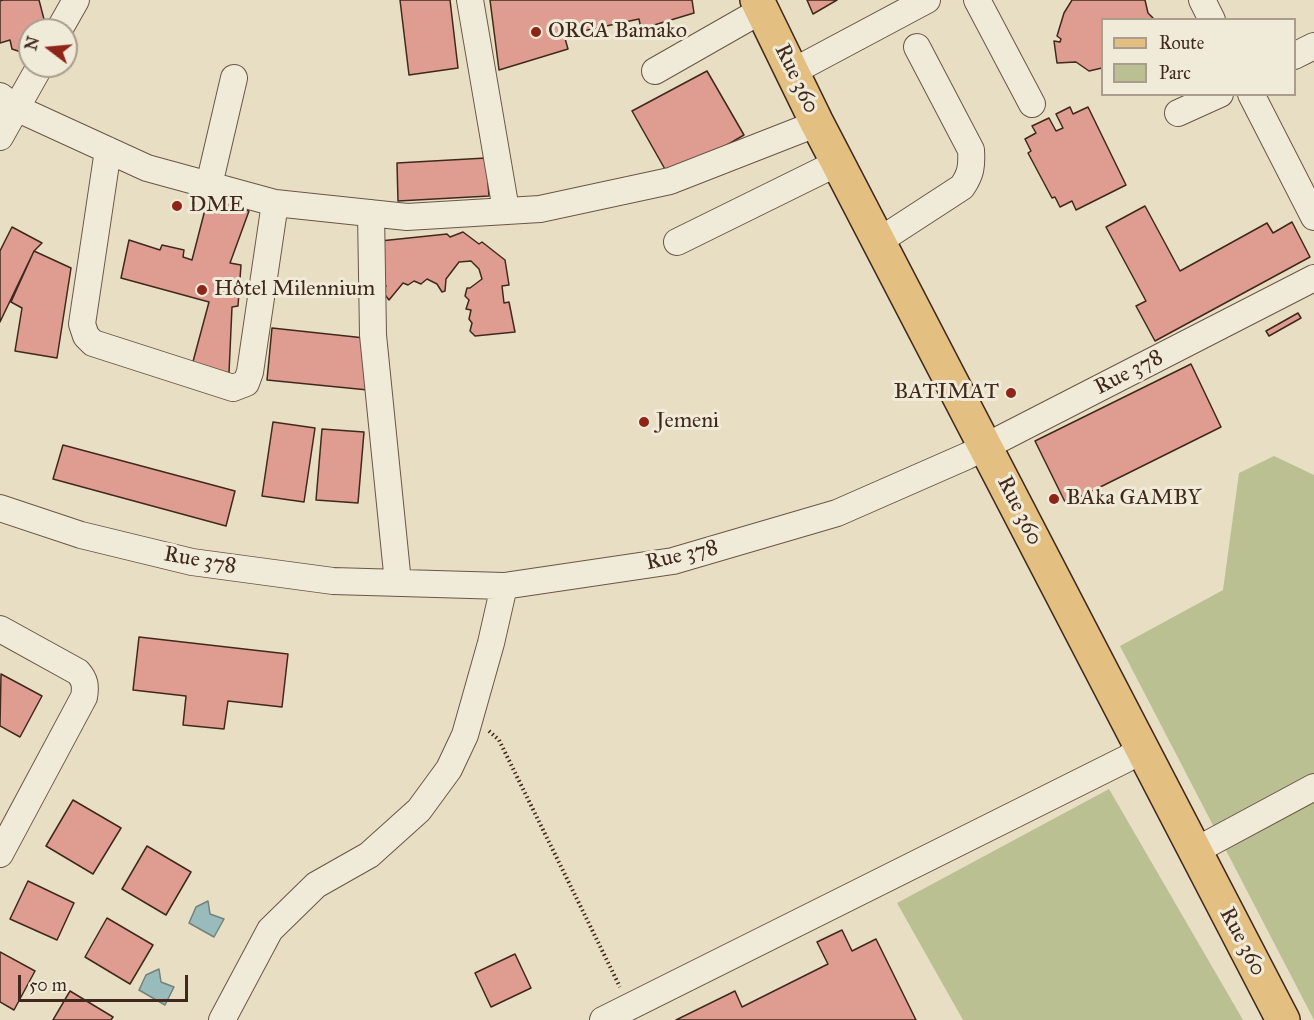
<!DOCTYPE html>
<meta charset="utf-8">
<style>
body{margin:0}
#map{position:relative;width:1314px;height:1020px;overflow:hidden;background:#e8dec3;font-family:"IM FELL Great Primer",serif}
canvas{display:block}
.legend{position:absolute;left:1101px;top:18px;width:195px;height:78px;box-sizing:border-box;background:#f0ead8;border:2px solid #aa9d8d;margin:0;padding:8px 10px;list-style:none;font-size:18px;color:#40291c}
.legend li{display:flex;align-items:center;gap:12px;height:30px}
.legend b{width:30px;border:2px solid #aa9d8d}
.north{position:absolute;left:18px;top:18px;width:60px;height:60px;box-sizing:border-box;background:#f0ead8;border:2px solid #aa9d8d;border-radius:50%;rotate:286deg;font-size:16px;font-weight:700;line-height:24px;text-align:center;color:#40291c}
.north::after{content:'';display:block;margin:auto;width:21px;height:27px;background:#8f2418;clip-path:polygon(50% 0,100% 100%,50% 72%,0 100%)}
.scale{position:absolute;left:18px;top:975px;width:170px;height:27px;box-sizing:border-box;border:3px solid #40291c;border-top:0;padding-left:8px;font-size:18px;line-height:21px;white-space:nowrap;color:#40291c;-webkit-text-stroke:4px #f0ead8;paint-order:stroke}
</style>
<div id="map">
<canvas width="1314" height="1020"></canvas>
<ul class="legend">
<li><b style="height:8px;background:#e4bf82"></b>Route</li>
<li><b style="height:16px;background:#bac091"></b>Parc</li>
</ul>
<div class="north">N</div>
<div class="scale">50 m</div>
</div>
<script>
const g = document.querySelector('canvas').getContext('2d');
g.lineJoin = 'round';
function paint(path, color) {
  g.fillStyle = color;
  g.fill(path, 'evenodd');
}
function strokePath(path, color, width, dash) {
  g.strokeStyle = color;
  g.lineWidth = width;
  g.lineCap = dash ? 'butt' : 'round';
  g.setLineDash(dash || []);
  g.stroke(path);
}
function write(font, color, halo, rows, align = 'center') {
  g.font = font + ' "IM FELL Great Primer",serif';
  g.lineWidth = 6;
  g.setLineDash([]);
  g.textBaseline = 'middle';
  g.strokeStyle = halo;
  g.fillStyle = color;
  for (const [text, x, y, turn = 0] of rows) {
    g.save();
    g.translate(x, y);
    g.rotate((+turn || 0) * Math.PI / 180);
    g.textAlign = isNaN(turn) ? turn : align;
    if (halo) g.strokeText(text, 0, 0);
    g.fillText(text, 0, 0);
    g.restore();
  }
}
paint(new Path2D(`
 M 1274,456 L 1314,475 L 1314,1020 L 1120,646 L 1223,590 L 1239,473 Z
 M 1109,789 L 1243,1020 L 963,1020 L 897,903 Z`), '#bac091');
const water = new Path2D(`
 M 208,901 L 210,914 L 224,919 L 214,937 L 189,923 L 196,907 Z
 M 159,969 L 161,982 L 174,987 L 165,1005 L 139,990 L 146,975 Z`);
paint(water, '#9bb');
strokePath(water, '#75817b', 1.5);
const building = new Path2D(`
 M 3,0 L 39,0 L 45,23 L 42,30 L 30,30 L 30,40 L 25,41 L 21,52 L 12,49 L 10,40 L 0,43 L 0,1 Z
 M 400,0 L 450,0 L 458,68 L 409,75 Z
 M 490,0 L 692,0 L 694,13 L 641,29 L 639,19 L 564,35 L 568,49 L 499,70 Z
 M 807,0 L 837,0 L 813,14 Z
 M 1072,0 L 1145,0 L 1148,13 L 1155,20 L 1102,20 L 1102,68 L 1089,71 L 1076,62 L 1057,63 L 1054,41 L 1060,42 L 1061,39 L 1057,36 L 1064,13 Z
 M 707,71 L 744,135 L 670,178 L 632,111 Z
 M 1070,107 L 1073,114 L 1088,107 L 1126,185 L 1076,210 L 1072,201 L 1060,207 L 1055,197 L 1052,198 L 1028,153 L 1031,151 L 1025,139 L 1036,133 L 1032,126 L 1049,118 L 1056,131 L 1063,128 L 1056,114 Z
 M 486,158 L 489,196 L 398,201 L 397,163 Z
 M 208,198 L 249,211 L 230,263 L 241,265 L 238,306 L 232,307 L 229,373 L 191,369 L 209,302 L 121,278 L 129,240 L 160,250 L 162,245 L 184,250 L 183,257 L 192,260 Z
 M 1145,206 L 1180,271 L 1267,223 L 1273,233 L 1292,222 L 1310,257 L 1155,341 L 1136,306 L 1146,301 L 1106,227 Z
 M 12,227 L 42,243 L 34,251 L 0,322 L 0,251 Z
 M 463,232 L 479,244 L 482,242 L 505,260 L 509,285 L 502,286 L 504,303 L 509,302 L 515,332 L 475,336 L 470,331 L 472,323 L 469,319 L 471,310 L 466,309 L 469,300 L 465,296 L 467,288 L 470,288 L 482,279 L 479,269 L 471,261 L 459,262 L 446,279 L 445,291 L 442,292 L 437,284 L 427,279 L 421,284 L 414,281 L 408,285 L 403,283 L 389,300 L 383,292 L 386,286 L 381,283 L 380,241 L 447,234 L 450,237 Z
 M 34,251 L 71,268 L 57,358 L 15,351 L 22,308 L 11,302 Z
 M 1298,313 L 1301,318 L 1269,336 L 1266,331 Z
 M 272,328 L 374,339 L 368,390 L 267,380 Z
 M 1191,364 L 1221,427 L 1066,504 L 1035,441 Z
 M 273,422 L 315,428 L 304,502 L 262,496 Z
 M 322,429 L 364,432 L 358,503 L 316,500 Z
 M 63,445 L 235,491 L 226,526 L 53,479 Z
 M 139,637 L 288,654 L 282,707 L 228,701 L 224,729 L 183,725 L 186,696 L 133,690 Z
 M 1,674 L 42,696 L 20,737 L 0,726 Z
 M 73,800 L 121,828 L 93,874 L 46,846 Z
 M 147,846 L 191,872 L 166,915 L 122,889 Z
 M 28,881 L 74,903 L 57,940 L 10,919 Z
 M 107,918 L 153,945 L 130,984 L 85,957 Z
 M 842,930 L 852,951 L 876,939 L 916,1020 L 676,1020 L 735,991 L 742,1007 L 828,964 L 817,942 Z
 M 0,952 L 35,971 L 14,1010 L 0,1002 Z
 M 515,954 L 531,988 L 491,1007 L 475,973 Z
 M 70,991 L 113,1017 L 111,1020 L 53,1020 Z`);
paint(building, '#df9d92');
strokePath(building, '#40291c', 1.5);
const minor = new Path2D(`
 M 470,0 L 506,210
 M 977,0 L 1032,104
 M 1202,0 L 1212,20
 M 59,30 L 76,0
 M 1294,56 L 1314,46
 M 655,71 L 748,18
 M 792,72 L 927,0
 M 1251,94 L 1314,217
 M 0,96 L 16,108 L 147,168 L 275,203 L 407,217 L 540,209 L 670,181 L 803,129
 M 1178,113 L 1220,94
 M 0,137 L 40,66
 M 108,150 L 82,324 L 86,336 L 93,343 L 233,388 L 246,383 L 250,372 L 275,203
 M 209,185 L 234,78
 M 371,213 L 373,335 L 398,583
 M 879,241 L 962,187 C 971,174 972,166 971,150 L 917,47
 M 677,242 L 823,170
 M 0,508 L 81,535 L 192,562 L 333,581 L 504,586 L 673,561 L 837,513 L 967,456 L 1314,278
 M 0,629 L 78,672 C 85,680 86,686 84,697 L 0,854
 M 1195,851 L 1314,787
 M 222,1020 L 270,930 L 316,885 L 369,855 L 419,810 L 449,769 L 465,735 L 491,643 L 504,586
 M 603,1020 L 1126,759 L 1142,748`);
const major = new Path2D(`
 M 757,0 L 816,121 L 1283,1020`);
strokePath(minor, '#6a5646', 28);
strokePath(major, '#40291c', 36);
strokePath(new Path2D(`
 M 489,731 L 499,740 L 620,987`), '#40291c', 4, [1.5, 3]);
strokePath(minor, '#f0ead8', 26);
strokePath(major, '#e4bf82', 33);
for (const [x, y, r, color] of [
 [536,32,6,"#8f2418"],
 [177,206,6,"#8f2418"],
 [202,290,6,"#8f2418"],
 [1011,393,6,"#8f2418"],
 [644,422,6,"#8f2418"],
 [1054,499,6,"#8f2418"]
]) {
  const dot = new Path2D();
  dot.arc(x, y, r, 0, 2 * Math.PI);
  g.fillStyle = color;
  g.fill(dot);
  strokePath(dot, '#f0ead8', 2);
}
write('22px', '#40291c', '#f0ead8', [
 ["ORCA Bamako",548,32],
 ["DME",189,206],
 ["Hôtel Milennium",214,290],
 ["BATIMAT",999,393,"right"],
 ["Jemeni",656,422],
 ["BAka GAMBY",1066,499]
], 'left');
write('22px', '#40291c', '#f0ead8', [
 ["Rue 360",796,79,64],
 ["Rue 378",1129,373,-27],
 ["Rue 360",1019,511,63],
 ["Rue 378",682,556,-13],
 ["Rue 378",200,561,10],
 ["Rue 360",1242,942,62]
]);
</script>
